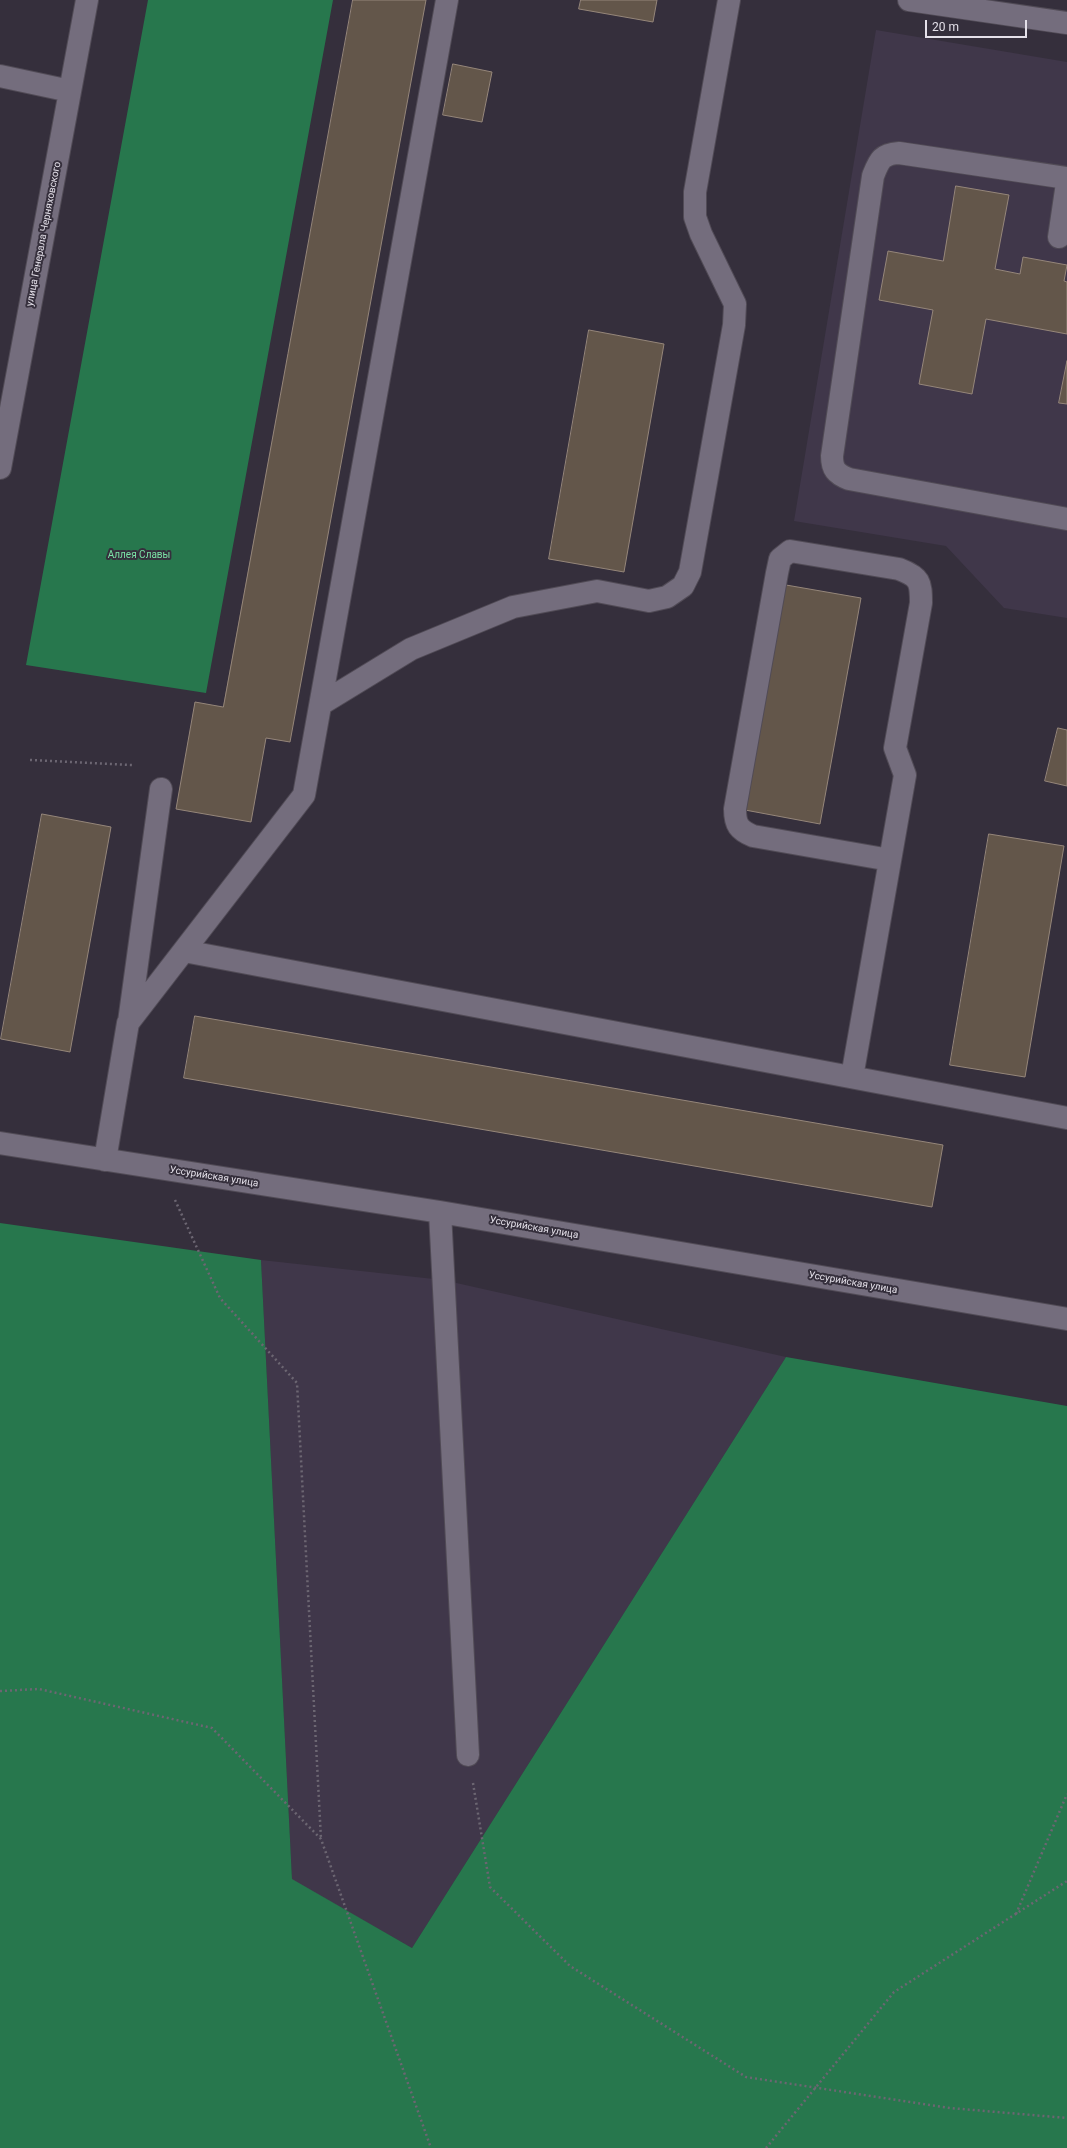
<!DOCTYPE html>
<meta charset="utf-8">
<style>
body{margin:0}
#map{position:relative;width:1067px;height:2148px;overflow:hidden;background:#352f3c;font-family:Roboto,sans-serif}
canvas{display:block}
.scale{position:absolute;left:925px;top:20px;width:102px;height:18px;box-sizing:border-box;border:2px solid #e4e0e9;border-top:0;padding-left:5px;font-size:12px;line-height:14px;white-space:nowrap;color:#e4e0e9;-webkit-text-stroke:3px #352f3c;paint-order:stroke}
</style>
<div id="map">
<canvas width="1067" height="2148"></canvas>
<div class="scale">20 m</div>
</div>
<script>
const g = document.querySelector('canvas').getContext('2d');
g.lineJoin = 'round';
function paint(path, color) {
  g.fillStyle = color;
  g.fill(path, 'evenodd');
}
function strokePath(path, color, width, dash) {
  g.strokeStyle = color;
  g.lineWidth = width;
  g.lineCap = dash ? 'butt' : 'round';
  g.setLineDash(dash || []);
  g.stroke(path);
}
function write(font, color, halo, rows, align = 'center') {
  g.font = font + ' Roboto,sans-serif';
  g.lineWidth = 4;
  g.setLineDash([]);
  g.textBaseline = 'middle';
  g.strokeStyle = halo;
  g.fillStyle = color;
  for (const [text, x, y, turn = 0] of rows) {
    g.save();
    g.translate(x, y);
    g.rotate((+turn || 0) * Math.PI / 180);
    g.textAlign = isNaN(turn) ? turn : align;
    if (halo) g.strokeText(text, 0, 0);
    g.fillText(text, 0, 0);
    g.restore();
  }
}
paint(new Path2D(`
 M 876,30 L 1067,62 L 1067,618 L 1004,608 L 946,546 L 794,521 Z
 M 261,1260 L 443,1280 L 786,1357 L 412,1948 L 292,1880 Z`), '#40374a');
paint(new Path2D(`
 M 148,0 L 333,0 L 206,693 L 26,665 Z
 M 0,1223 L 261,1260 L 292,1879 L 412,1948 L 786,1357 L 1067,1406 L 1067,2148 L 0,2148 Z`), '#27774d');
const building = new Path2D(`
 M 353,0 L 426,0 L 290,742 L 266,738 L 251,822 L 176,809 L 195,702 L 223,707 Z
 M 581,0 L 657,0 L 653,22 L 579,9 Z
 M 453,64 L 492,72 L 482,122 L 443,115 Z
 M 956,186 L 1009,195 L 995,269 L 1020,274 L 1023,257 L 1067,265 L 1064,281 L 1067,282 L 1067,334 L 986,319 L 972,394 L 919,384 L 933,310 L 879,300 L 888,251 L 943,261 Z
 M 589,330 L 664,344 L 624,572 L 549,559 Z
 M 1067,361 L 1067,404 L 1059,403 Z
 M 786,585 L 861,598 L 820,824 L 745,810 Z
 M 1058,728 L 1067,730 L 1067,786 L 1045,781 Z
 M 42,814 L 111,827 L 70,1052 L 1,1039 Z
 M 989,834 L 1064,846 L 1025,1077 L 950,1065 Z
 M 195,1016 L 943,1145 L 932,1207 L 184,1078 Z`);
paint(building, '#63564a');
strokePath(building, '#95867a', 1);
const minor = new Path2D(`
 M 909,0 L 1067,23
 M 0,76 L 70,91
 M 1067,178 L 899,153 C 881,154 879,161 873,176 L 832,456 C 832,469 836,474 849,479 L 1067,519
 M 1059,237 L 1067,183
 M 0,468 L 87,0
 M 321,704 L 411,649 L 513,607 L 597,591 L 649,601 L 667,597 L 683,586 L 690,572 L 734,325 L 735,304 L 701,234 L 695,217 L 695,192 L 729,0
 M 184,951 L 1067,1118
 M 129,1022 L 161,789
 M 852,1077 L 905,775 L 895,748 L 921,603 C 921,582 920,577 899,569 L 790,551 L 780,559 L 777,573 L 735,809 C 735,825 739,830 753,836 L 890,860
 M 0,1143 L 440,1212 L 1067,1319
 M 105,1160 L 128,1023 L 304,795 L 447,0
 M 440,1212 L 468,1755`);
strokePath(minor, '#514b56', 24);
strokePath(new Path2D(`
 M 30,760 L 132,765
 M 175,1200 L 220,1298 L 297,1383 L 321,1839
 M 0,1691 L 39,1689 L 212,1728 L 321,1839 L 431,2148
 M 473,1783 L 490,1887 L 570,1966 L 746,2077 L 950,2108 L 1067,2118
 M 1016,1914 L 1067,1794
 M 766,2148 L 894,1992 L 1067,1881`), '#6c6672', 2.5, [2, 3]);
strokePath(minor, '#746d7d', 22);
write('10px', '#e4e0e9', '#352f3c', [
 ["улица Генерала Черняховского",44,234,-79],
 ["Уссурийская улица",214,1177,9],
 ["Уссурийская улица",534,1228,10],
 ["Уссурийская улица",853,1283,10]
]);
write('10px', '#7ae4a6', '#352f3c', [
 ["Аллея Славы",139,555]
]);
</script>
